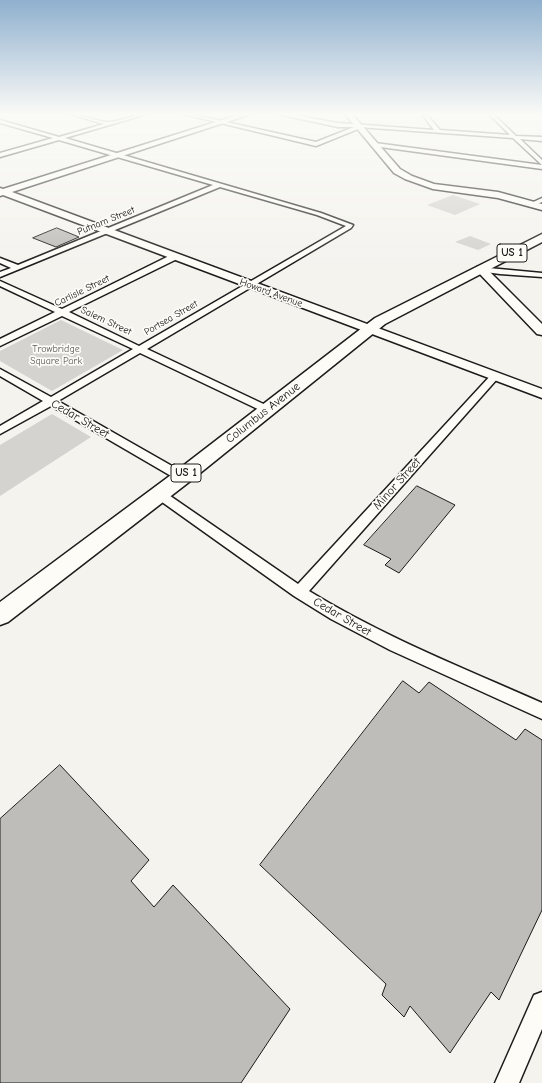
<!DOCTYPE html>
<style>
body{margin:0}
canvas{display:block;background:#f4f3ee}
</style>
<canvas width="542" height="1083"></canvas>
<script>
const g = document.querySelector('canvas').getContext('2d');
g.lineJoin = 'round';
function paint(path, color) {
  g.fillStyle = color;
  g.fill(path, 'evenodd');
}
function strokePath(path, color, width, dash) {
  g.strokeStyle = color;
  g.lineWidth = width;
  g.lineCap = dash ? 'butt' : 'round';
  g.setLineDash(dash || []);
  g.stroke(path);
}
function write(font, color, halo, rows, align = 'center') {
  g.font = font + ' "Comic Neue",sans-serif';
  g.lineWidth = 3.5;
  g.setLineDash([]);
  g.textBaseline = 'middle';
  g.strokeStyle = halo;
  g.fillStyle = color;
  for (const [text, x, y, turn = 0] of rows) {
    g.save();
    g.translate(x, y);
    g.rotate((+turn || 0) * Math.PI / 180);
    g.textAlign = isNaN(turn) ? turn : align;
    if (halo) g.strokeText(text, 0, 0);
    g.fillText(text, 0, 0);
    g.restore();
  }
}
paint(new Path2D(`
 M 453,195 L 480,204 L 455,215 L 427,205 Z
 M 470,236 L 491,244 L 478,250 L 455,242 Z
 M 61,320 L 123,350 L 52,391 L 0,361 L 0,351 Z
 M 52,414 L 91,437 L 0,496 L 0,445 Z`), '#d4d3cf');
const building = new Path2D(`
 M 57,228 L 79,237 L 56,247 L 33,238 Z
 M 417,486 L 455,505 L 399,573 L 385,565 L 391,559 L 364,545 Z
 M 403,681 L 419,693 L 429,682 L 516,740 L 525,729 L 542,740 L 542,910 L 499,1000 L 491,992 L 450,1053 L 410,1006 L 404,1017 L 382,995 L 386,984 L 260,865 Z
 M 60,765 L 149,860 L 131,881 L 154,907 L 173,885 L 290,1009 L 241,1083 L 0,1083 L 0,819 Z`);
paint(building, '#bebdba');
strokePath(building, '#1c1c1c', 1);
const street = new Path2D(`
 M 70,114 C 83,114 99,123 110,122 C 123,121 134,114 147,114 L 65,138 L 321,213 L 353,225 L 351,228 L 147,349 L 272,408 L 273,410 L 272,412 L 264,412 L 140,353 L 58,401 L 186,474 L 188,477 L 186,480 L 178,480 L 51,406 L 0,434 L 0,426 L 43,401 L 0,376 L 0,369 L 51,397 L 133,349 L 62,316 L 0,346 L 0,339 L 55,312 L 0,286 L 0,281 L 62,309 L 171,255 L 177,255 L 177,259 L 69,312 L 139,346 L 346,226 L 317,215 L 220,187 L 0,277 L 0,272 L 11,268 L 0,263 L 0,258 L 18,265 L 213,185 L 59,140 L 0,157 L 0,153 L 53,138 L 0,123 L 0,120 L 59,137 L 104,124 Z
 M 183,114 L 190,114 L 316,142 L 354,127 L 338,127 L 282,115 L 280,114 L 288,114 L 338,123 L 434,130 L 422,114 L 426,114 L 440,130 L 510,135 L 489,114 L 493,114 L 516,136 L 542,137 L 542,141 L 520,139 L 542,160 L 542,165 L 513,138 L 358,127 L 358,129 L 316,146 Z
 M 375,143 L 542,165 L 542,169 L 373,146 L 373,144 Z
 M 542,198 L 542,202 L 532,206 L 529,204 Z
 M 478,267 L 542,273 L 542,277 L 500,274 L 478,271 Z
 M 495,373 L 500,376 L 498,378 L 309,591 C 382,636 463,668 542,703 L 542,719 L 390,650 L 331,619 L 294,596 L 155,497 L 153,494 L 155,491 L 159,490 L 163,491 L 298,584 L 492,374 Z
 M 542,992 L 542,1029 L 519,1083 L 495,1083 L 534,995 Z`);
const secondary = new Path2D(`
 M 241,114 L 251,114 L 12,192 L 542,389 L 542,398 L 3,195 L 0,196 L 0,188 L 3,189 Z
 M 345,114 L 352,114 L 400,169 L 412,176 L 434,184 L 498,192 L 542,204 L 542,210 L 498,198 L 433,189 L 405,179 L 394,173 Z
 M 481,266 L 485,267 L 542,324 L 542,335 L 537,334 L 477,271 L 475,269 L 477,267 Z`);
const primary = new Path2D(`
 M 542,234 L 542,242 L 385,324 L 189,482 L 8,622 L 0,625 L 0,602 L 175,472 L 375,318 Z`);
strokePath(street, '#1c1c1c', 3);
strokePath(secondary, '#1c1c1c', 3);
strokePath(primary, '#1c1c1c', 3);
paint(street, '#fdfcf7');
paint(secondary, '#fdfcf7');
paint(primary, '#fdfcf7');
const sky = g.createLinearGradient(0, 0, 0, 265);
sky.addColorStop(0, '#8fb0ce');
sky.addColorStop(0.43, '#fafaf7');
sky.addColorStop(1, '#fafaf700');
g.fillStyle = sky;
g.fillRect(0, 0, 542, 265);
write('10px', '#1c1c1c', '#fdfcf7', [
 ["Putnam Street",106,221,-22],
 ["Carlisle Street",82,291,-26],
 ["Howard Avenue",271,293,20],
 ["Portsea Street",171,318,-30],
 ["Salem Street",106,321,25]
]);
write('10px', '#5c5c5b', '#fdfcf7', [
 ["Trowbridge",56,349],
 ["Square Park",56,361]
]);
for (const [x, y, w] of [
 [512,253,30],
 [186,473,30]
]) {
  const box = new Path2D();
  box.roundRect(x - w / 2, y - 9, w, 18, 3);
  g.fillStyle = '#fdfcf7';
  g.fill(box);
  strokePath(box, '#1c1c1c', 1);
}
write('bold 11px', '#1c1c1c', null, [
 ["US 1",512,253],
 ["US 1",186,473]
]);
write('12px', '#1c1c1c', '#fdfcf7', [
 ["Columbus Avenue",263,413,-38],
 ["Cedar Street",80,419,30],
 ["Minor Street",397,484,-48],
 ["Cedar Street",342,617,30]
]);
</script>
